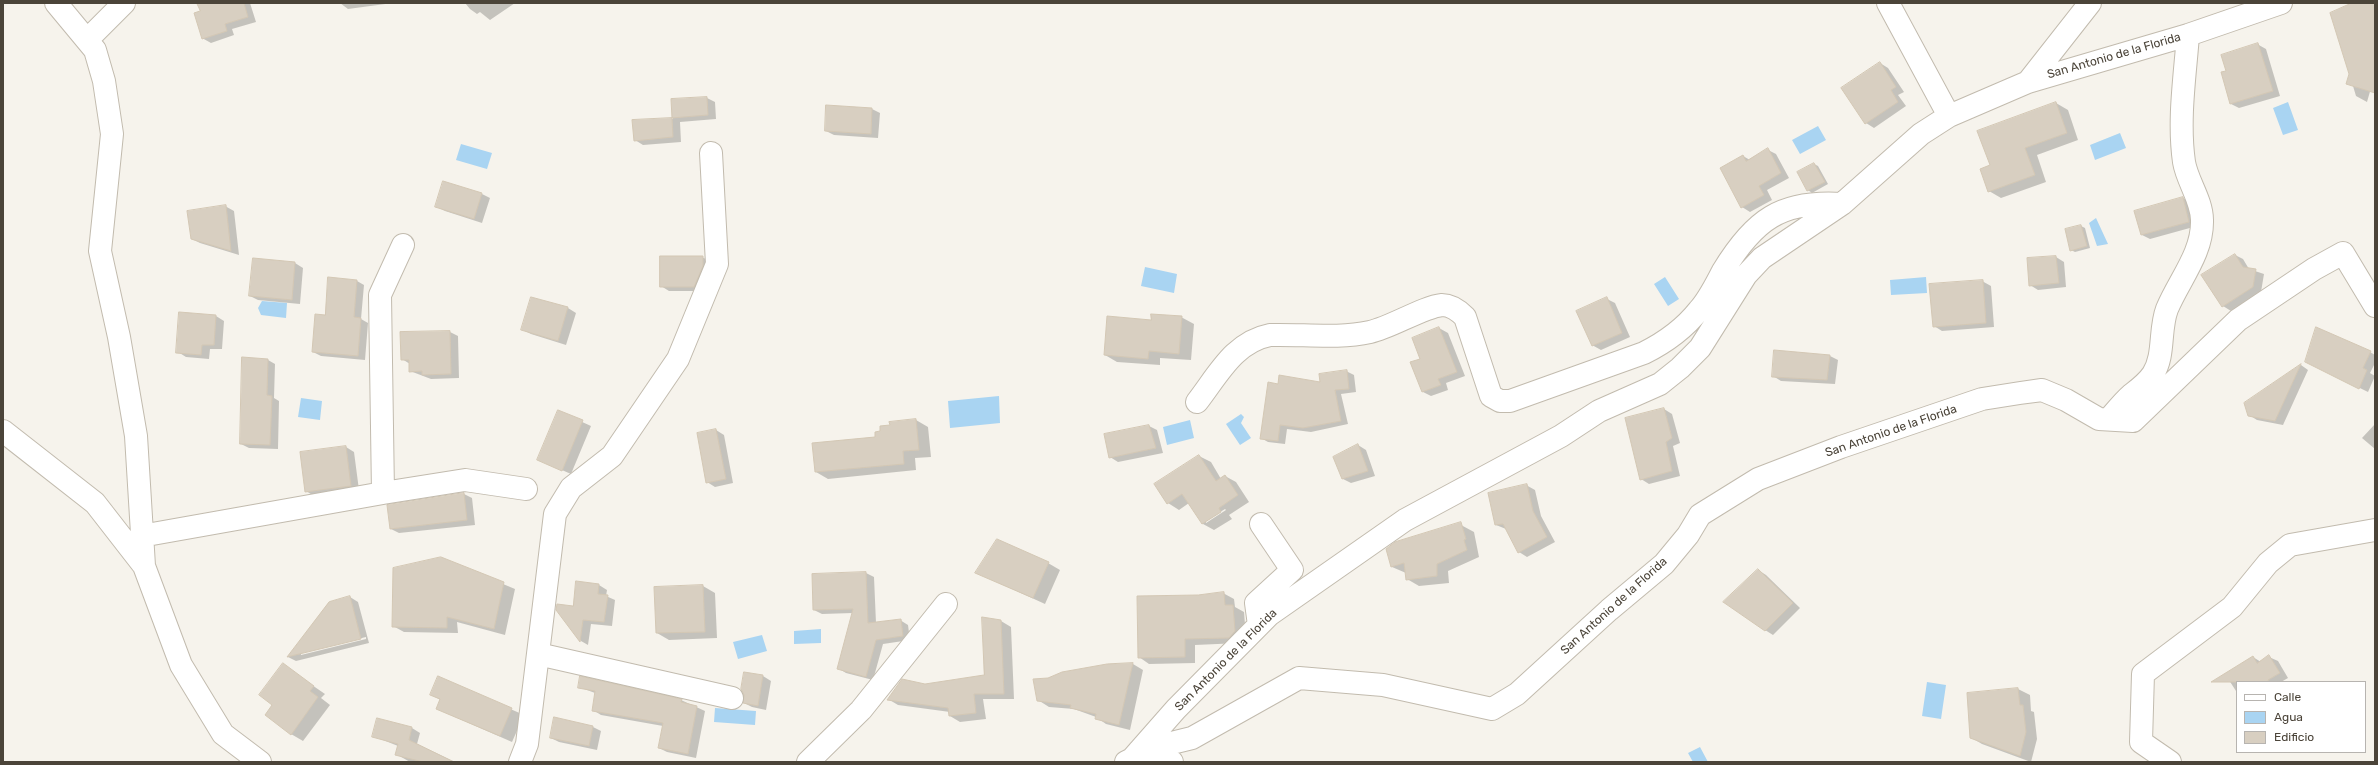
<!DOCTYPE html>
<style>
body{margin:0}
#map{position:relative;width:2378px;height:765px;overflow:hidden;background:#f6f3ec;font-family:Rubik,sans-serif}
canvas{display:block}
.frame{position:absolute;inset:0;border:4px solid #4b4439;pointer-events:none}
.legend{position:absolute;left:2236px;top:681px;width:130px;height:72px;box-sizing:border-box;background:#fff;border:1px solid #b7b4b0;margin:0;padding:5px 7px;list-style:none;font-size:12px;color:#4b4439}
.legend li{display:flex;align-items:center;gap:8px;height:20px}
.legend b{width:20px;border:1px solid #b7b4b0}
</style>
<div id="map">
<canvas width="2378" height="765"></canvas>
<div class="frame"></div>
<ul class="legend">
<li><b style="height:5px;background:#fff"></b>Calle</li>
<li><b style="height:11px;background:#a9d4f2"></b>Agua</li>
<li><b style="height:11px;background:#d8cfc1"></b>Edificio</li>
</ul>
</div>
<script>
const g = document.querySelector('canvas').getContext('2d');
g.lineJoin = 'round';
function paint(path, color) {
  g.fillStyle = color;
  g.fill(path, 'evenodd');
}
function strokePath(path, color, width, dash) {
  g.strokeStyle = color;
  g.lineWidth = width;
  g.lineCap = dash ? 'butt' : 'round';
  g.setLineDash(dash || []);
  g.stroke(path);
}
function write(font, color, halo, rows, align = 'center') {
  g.font = font + ' Rubik,sans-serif';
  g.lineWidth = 3;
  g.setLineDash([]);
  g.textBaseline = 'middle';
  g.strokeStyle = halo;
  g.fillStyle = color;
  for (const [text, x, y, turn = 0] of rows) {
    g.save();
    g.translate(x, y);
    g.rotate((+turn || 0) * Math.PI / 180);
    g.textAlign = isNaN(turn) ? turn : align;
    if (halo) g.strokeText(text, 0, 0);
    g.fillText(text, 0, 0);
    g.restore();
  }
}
paint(new Path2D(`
 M 2288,102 L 2298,130 L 2283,135 L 2273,108 Z
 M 1818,126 L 1826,140 L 1800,154 L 1792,140 Z
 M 2120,133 L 2126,148 L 2095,160 L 2090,145 Z
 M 461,144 L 492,153 L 487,169 L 456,160 Z
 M 2096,218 L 2108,244 L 2097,246 L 2089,223 Z
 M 1145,267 L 1177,274 L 1174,293 L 1141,286 Z
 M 1665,277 L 1679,299 L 1668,306 L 1654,284 Z
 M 1926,277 L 1927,293 L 1891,295 L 1890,280 Z
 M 262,301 L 287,303 L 286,318 L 261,315 L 258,308 Z
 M 999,396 L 1000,423 L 950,428 L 948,401 Z
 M 301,398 L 322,401 L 320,420 L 298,417 Z
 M 1241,414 L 1244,417 L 1241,423 L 1251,438 L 1240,445 L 1226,424 Z
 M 1190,420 L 1194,438 L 1167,445 L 1163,427 Z
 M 821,629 L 821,643 L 794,644 L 794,631 Z
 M 762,635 L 767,651 L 738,659 L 733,642 Z
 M 1927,682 L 1946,685 L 1941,719 L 1922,716 Z
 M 715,708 L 756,711 L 755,725 L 714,722 Z
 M 1700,747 L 1708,762 L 1693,762 L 1688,753 Z`), '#a9d4f2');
paint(new Path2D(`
 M 198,3 L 250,3 L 256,22 L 232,29 L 234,35 L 211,43 L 202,38 L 201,12 Z
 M 340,3 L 393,3 L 348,9 Z
 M 465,3 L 515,3 L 490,20 L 480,12 L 477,14 L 470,9 Z
 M 2355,3 L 2375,3 L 2375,74 L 2367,102 L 2356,96 L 2331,13 Z
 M 2257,44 L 2266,49 L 2280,96 L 2239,108 L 2231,104 Z
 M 1880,63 L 1888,68 L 1904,92 L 1898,95 L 1906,106 L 1874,128 L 1866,123 Z
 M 707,98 L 715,102 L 716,119 L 680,122 L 681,142 L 643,145 L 635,140 L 634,121 L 673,119 L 672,100 Z
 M 2056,103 L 2068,110 L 2078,140 L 2037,155 L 2046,182 L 2001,198 L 1989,191 L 1991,166 Z
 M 872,109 L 880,113 L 878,138 L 834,135 L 826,131 Z
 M 1768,150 L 1776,154 L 1789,178 L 1767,190 L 1772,200 L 1750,212 L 1742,207 L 1743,156 L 1750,160 Z
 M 1814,164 L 1818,166 L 1828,184 L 1812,193 L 1808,190 Z
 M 482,194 L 490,198 L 482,223 L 445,211 L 437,207 Z
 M 2183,198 L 2191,203 L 2197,226 L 2150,239 L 2142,235 Z
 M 225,206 L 234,211 L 239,255 L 200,243 L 192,239 Z
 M 2081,226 L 2085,228 L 2090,248 L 2075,252 L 2071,250 Z
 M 2235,255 L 2243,259 L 2249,269 L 2264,274 L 2261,292 L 2231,311 L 2223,306 Z
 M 702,257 L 711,262 L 702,291 L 669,291 L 661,286 Z
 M 2056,257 L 2064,262 L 2066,287 L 2038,290 L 2030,285 L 2028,259 Z
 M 253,260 L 295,263 L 303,268 L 300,304 L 258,300 L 250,296 Z
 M 329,279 L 357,281 L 364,285 L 361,319 L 368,323 L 365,360 L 321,356 L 313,352 L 326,316 Z
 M 1982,281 L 1991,286 L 1994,327 L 1942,331 L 1934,326 Z
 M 532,298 L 568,308 L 576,313 L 566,345 L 531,334 L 523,330 Z
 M 1607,299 L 1615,303 L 1630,337 L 1601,350 L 1592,345 Z
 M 180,313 L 216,316 L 224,321 L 222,349 L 210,349 L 209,359 L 186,357 L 178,352 Z
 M 1181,317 L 1194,324 L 1191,360 L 1160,358 L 1160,365 L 1117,362 L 1105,355 L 1152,321 Z
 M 1439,328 L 1448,333 L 1465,376 L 1446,383 L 1448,390 L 1431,396 L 1423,392 L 1411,363 L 1421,359 L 1413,339 Z
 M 450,332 L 458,336 L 459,378 L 431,379 L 410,371 L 410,364 L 402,359 Z
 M 1775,351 L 1830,356 L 1838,360 L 1835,384 L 1781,381 L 1773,376 Z
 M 2370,352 L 2375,355 L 2375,363 L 2370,373 L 2375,376 L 2368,392 L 2313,365 Z
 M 243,358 L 268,360 L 275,364 L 274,398 L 279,401 L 278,449 L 249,448 L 241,444 Z
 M 2301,365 L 2308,370 L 2283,425 L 2257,420 L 2249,415 L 2245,403 Z
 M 1346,371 L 1354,375 L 1356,392 L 1341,394 L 1348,424 L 1311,432 L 1287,429 L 1285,444 L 1268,442 L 1261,438 L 1279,385 L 1321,383 Z
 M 1664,409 L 1672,414 L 1680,443 L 1673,446 L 1680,476 L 1649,484 L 1641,479 Z
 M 558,411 L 591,426 L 571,474 L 539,460 Z
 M 916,420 L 928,427 L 931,457 L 915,458 L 916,470 L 828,479 L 816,472 L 876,438 L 891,426 Z
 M 2375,424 L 2375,449 L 2362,438 Z
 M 1149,426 L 1157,430 L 1163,453 L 1118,462 L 1110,457 L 1105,434 Z
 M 716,430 L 724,435 L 733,483 L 715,487 L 707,482 Z
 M 1358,445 L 1366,450 L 1375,476 L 1351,483 L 1343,479 L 1337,462 Z
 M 346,447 L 354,452 L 359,490 L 314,496 L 306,491 Z
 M 1199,456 L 1211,462 L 1221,479 L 1225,476 L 1236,482 L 1249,502 L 1229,515 L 1232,519 L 1214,530 L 1203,524 L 1189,503 L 1179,510 L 1168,503 ZM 1225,509 L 1226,510 L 1206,523 L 1206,521 Z
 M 1526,485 L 1535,490 L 1541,516 L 1555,542 L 1527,557 L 1519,552 L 1506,529 L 1496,525 Z
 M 464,494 L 472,498 L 475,525 L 399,533 L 391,529 L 389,506 Z
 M 1461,525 L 1474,532 L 1479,557 L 1448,571 L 1449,583 L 1419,586 L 1407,579 L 1406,573 L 1392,567 L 1387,549 Z
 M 441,558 L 515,589 L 505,635 L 457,622 L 458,633 L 404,632 L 393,626 Z
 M 1048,563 L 1060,570 L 1045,604 L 977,573 Z
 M 1758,570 L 1766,575 L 1800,608 L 1773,635 L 1765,630 Z
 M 866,573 L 874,577 L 876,623 L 900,620 L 908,625 L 910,640 L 883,644 L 873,680 L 846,673 L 838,668 L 853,613 L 822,614 L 814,610 L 813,575 Z
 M 599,585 L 607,590 L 606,596 L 615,600 L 612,626 L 591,624 L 588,645 L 581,641 L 557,610 L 574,608 Z
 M 703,586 L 715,593 L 717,638 L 669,640 L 657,633 Z
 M 1223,593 L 1234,599 L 1235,607 L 1244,612 L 1246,637 L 1240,643 L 1195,645 L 1195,663 L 1149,664 L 1139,657 L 1198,596 Z
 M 350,597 L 358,602 L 369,643 L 296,661 L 288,657 L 329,602 ZM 366,637 L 366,639 L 301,655 L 301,653 Z
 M 983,618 L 1001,621 L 1011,627 L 1014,699 L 983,699 L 986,719 L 960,722 L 950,716 L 950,712 L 898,705 L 888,699 L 985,676 Z
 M 2253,657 L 2261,662 L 2269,657 L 2278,661 L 2288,678 L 2281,682 L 2237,682 L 2236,691 L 2225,674 Z
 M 1133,664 L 1143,670 L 1130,730 L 1106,724 L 1096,717 L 1074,709 L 1049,707 L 1038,700 L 1049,679 L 1107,665 Z
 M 283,665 L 325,694 L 321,698 L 330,705 L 303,741 L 291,734 L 274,705 Z
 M 745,673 L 763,676 L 771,681 L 766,710 L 752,707 L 744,703 Z
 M 438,677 L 524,715 L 512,742 L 437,709 L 441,700 L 431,695 Z
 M 579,687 L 681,700 L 705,711 L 696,758 L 667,752 L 659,748 L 663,726 L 601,715 L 593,710 L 595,693 Z
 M 2018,689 L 2030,695 L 2031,711 L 2034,712 L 2037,739 L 2031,762 L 1982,744 L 1970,737 L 1968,694 Z
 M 554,719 L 593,727 L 601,731 L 597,750 L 559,742 L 551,738 Z
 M 412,728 L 420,733 L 417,744 L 455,762 L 410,762 L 396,754 L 398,746 L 373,736 Z`), '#0003');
const building = new Path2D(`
 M 197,3 L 244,3 L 248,17 L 225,24 L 227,31 L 202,39 L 194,13 L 200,11 Z
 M 2352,3 L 2375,3 L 2375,93 L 2346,84 L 2349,74 L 2330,13 Z
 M 2258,43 L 2273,91 L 2230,104 L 2221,72 L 2226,71 L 2221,55 Z
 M 1880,62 L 1896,87 L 1891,90 L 1898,102 L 1865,124 L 1841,88 Z
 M 707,97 L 708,115 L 672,118 L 671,99 Z
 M 2056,102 L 2067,133 L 2025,148 L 2035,175 L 1988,192 L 1980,169 L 1990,165 L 1977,131 Z
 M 826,105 L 872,108 L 871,134 L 825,131 Z
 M 672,118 L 673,137 L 634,141 L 632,120 Z
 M 1768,148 L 1781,173 L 1759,186 L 1764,195 L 1741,208 L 1720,168 L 1743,155 L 1746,161 Z
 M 1814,163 L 1825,182 L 1807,191 L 1797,172 Z
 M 443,181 L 482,193 L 474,219 L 435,207 Z
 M 2183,197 L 2189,222 L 2141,235 L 2134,211 Z
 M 226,205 L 231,251 L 191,239 L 187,211 Z
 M 2081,225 L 2087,246 L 2070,251 L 2065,229 Z
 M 2235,254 L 2243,267 L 2256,269 L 2253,287 L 2222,307 L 2201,275 Z
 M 660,256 L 703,256 L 703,266 L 694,287 L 660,287 Z
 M 2056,256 L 2059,283 L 2029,286 L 2027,258 Z
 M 253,258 L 295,262 L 292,300 L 249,296 Z
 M 328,277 L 357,280 L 354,317 L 361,318 L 358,356 L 312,352 L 315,314 L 325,315 Z
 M 1983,280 L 1986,323 L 1933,327 L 1929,284 Z
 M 531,297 L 568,307 L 558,341 L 521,330 Z
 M 1607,297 L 1622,333 L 1592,346 L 1576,311 Z
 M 179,312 L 216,315 L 214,345 L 202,345 L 201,355 L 176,353 Z
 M 1151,314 L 1182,316 L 1179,354 L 1149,351 L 1148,359 L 1104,355 L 1107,316 L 1151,320 Z
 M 1439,327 L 1457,372 L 1438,379 L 1441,385 L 1422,392 L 1410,362 L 1420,359 L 1412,338 Z
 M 2316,327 L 2371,351 L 2363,368 L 2367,370 L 2359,389 L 2305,362 Z
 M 450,331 L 451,374 L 422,375 L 422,371 L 409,372 L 409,360 L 401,360 L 400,332 Z
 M 1774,350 L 1830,355 L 1827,380 L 1772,377 Z
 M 242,357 L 268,359 L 267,395 L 272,396 L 270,445 L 240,444 Z
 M 2301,364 L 2275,421 L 2248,416 L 2244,403 Z
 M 1347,370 L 1349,389 L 1335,390 L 1341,421 L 1303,428 L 1280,425 L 1278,441 L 1260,439 L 1268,382 L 1278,384 L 1279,375 L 1320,382 L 1319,374 Z
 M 1664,408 L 1672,438 L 1666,442 L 1672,471 L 1640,480 L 1625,418 Z
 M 558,410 L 583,420 L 562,471 L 537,460 Z
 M 916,419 L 919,450 L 903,451 L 904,464 L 815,472 L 812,443 L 875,437 L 875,432 L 880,431 L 880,426 L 890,425 L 889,422 Z
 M 1149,425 L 1156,448 L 1109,458 L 1104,434 Z
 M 716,429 L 726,479 L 706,483 L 697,433 Z
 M 1358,444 L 1368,471 L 1342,479 L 1333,457 Z
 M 346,446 L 351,486 L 305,492 L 300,452 Z
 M 1199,455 L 1216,481 L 1225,475 L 1238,495 L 1219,508 L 1221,512 L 1202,524 L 1182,494 L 1167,504 L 1154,484 Z
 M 1527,484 L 1533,511 L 1547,537 L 1518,553 L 1503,524 L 1495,525 L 1488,493 Z
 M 464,493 L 467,520 L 390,529 L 387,505 Z
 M 1461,522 L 1466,539 L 1464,540 L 1467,550 L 1437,564 L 1437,576 L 1406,580 L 1404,563 L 1391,567 L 1386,549 L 1395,542 Z
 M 997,539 L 1049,562 L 1033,598 L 975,573 Z
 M 441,557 L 504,582 L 494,629 L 447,617 L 447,628 L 392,627 L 393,568 Z
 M 1758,569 L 1793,603 L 1765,631 L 1723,602 Z
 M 866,572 L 868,623 L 901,619 L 903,636 L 876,640 L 866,677 L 837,669 L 853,609 L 813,610 L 812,574 Z
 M 576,581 L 599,584 L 598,594 L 608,595 L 604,622 L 583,620 L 580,642 L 556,610 L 557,604 L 573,606 Z
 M 703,585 L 705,632 L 656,633 L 654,587 Z
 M 1224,592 L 1225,605 L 1233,605 L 1235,631 L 1229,638 L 1185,639 L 1185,657 L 1138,658 L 1137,596 L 1198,595 Z
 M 350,596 L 361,639 L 287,657 L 329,602 Z
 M 982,617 L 1001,620 L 1004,694 L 974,694 L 976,713 L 949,716 L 948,708 L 887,700 L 902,679 L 925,684 L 984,675 Z
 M 2269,655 L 2280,673 L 2268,680 L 2269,682 L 2211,682 L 2253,656 L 2257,663 Z
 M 283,663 L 314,686 L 310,691 L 318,697 L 291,735 L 265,715 L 272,705 L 259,695 Z
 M 1133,663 L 1119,725 L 1095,719 L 1096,714 L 1070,708 L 1071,705 L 1037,701 L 1033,679 L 1048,678 L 1062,672 L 1107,664 Z
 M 744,672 L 763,675 L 758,706 L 743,703 L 744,695 L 741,689 Z
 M 438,676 L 512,708 L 500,736 L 436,709 L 440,699 L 430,695 Z
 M 580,676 L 682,699 L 681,702 L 697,706 L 688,754 L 658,748 L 663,723 L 592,711 L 595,691 L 578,688 Z
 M 2018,688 L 2020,705 L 2023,705 L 2026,732 L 2020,756 L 1970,738 L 1967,693 Z
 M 554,717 L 593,726 L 589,746 L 550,738 Z
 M 377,718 L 412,727 L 409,740 L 454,762 L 423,762 L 395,755 L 398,744 L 372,737 Z`);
paint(building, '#d8cfc1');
strokePath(building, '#d3c7b4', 1);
const street = new Path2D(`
 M 56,3 L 95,50 L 104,81 L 112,134 L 100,251 L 119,337 L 136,436 L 144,566 L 181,665 L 223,734 L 260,762
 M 1888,3 L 1949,116
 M 87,40 L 124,3
 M 2028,82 L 2090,3
 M 1197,402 C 1218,375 1234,342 1270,335 C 1303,334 1338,339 1370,332 C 1392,327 1423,307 1442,305 C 1452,305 1459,311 1465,317 L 1491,396 L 1500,401 L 1510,401 L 1644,353 C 1666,342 1684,329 1699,310 C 1709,299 1716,284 1723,271 C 1754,220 1781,200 1842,204
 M 2109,419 C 2116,411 2123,402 2131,395 C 2140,388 2147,383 2153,374 C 2165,355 2159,330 2167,309 C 2179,280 2203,253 2202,220 C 2202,200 2187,181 2184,162 C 2178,120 2185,76 2188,35
 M 3,431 L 95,503 L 144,566
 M 383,493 L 465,480 L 526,489
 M 141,536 L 383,493 L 380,295 L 403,245
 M 1259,625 L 1256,603 L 1292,570 L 1261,524
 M 538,654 L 732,698
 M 1139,751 L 1192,738 L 1299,678 L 1383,685 L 1492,709 L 1517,694 L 1609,610 L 1664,564 L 1688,535 L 1700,515 L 1758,479 L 1841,447 L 1982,399 L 2020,393 L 2042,390 L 2066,400 L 2099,419 L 2133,421 L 2238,320 L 2314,269 L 2343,253 L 2375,306
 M 1139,751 L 1172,762
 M 520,762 L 527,744 L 555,514 L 571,488 L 612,456 L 678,359 L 717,264 L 711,153
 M 808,762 L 861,710 L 946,604
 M 1126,762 L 1132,759 L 1176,709 L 1269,615 L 1405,520 L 1561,436 L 1599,411 L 1660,384 L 1680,368 L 1700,348 L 1746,275 L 1762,258 L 1842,204 L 1921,134 L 1949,116 L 2028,82 L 2188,35 L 2281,3
 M 2170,762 L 2141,742 L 2143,674 L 2232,607 L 2268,563 L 2290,545 L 2375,530`);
strokePath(street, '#c2bbae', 24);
strokePath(street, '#fff', 22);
write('12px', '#4b4439', '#fff', [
 ["San Antonio de la Florida",2114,56,-16],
 ["San Antonio de la Florida",1891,431,-19],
 ["San Antonio de la Florida",1614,606,-42],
 ["San Antonio de la Florida",1226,660,-45]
]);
</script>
